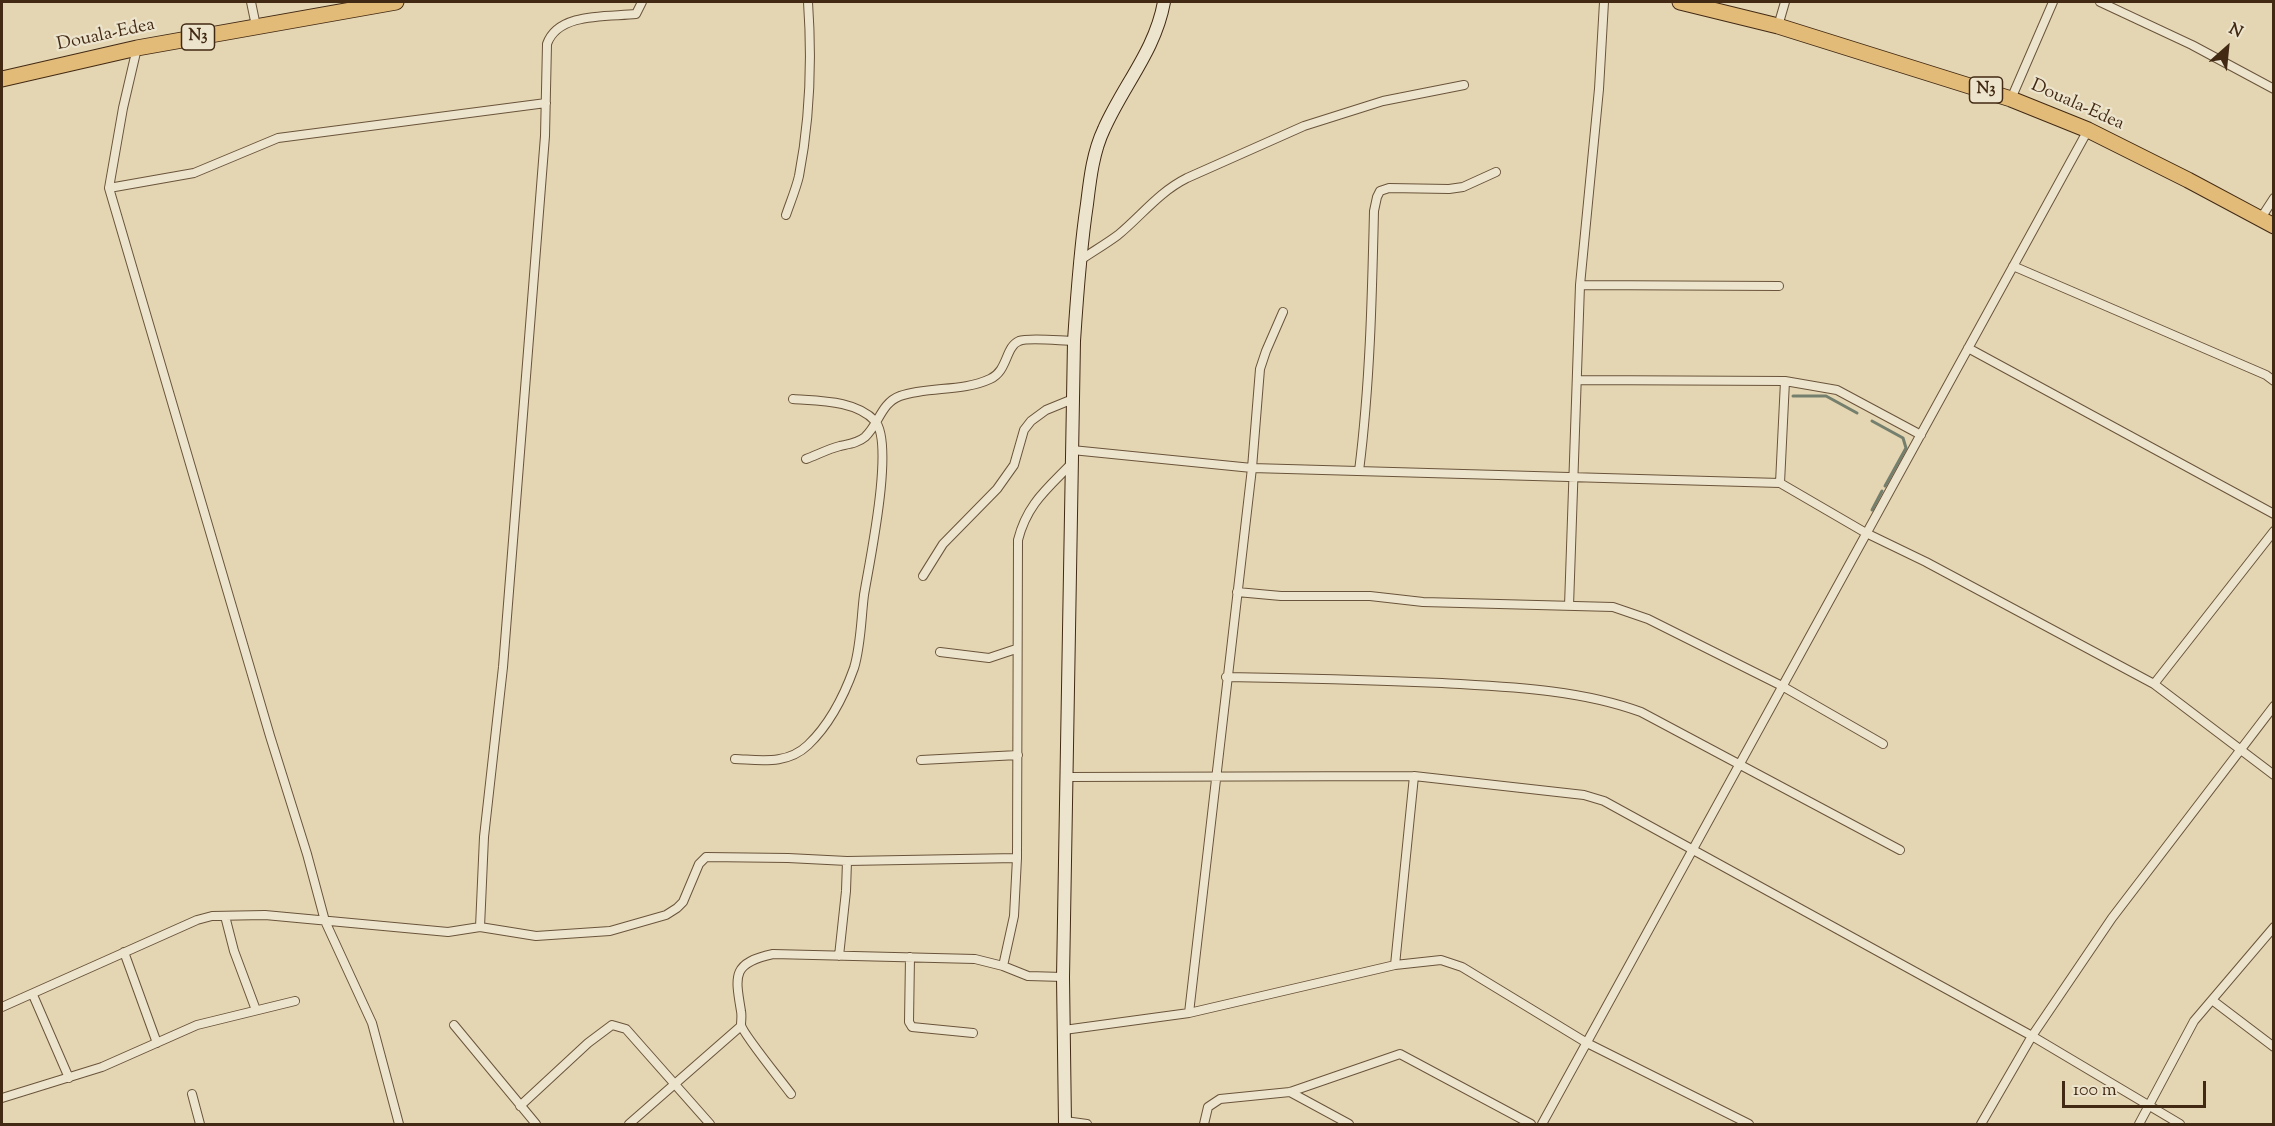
<!DOCTYPE html>
<style>
body{margin:0}
#map{position:relative;width:2275px;height:1126px;overflow:hidden;background:#e4d6b2;font-family:"Sorts Mill Goudy",serif}
canvas{display:block}
.frame{position:absolute;inset:0;border:3px solid #422913;pointer-events:none}
.north{position:absolute;left:2197px;top:18px;width:60px;height:60px;-webkit-text-stroke:4px #ede4cd;paint-order:stroke;rotate:27deg;font-size:16px;font-weight:700;line-height:24px;text-align:center;color:#422913}
.north::after{content:'';display:block;margin:auto;width:21px;height:27px;background:#422913;clip-path:polygon(50% 0,100% 100%,50% 72%,0 100%)}
.scale{position:absolute;left:2062px;top:1081px;width:144px;height:27px;box-sizing:border-box;border:3px solid #422913;border-top:0;padding-left:8px;font-size:18px;line-height:21px;white-space:nowrap;color:#422913;-webkit-text-stroke:4px #ede4cd;paint-order:stroke}
</style>
<div id="map">
<canvas width="2275" height="1126"></canvas>
<div class="frame"></div>
<div class="north">N</div>
<div class="scale">100 m</div>
</div>
<script>
const g = document.querySelector('canvas').getContext('2d');
g.lineJoin = 'round';
function strokePath(path, color, width, dash) {
  g.strokeStyle = color;
  g.lineWidth = width;
  g.lineCap = dash ? 'butt' : 'round';
  g.setLineDash(dash || []);
  g.stroke(path);
}
function write(font, color, halo, rows, align = 'center') {
  g.font = font + ' "Sorts Mill Goudy",serif';
  g.lineWidth = 4.5;
  g.setLineDash([]);
  g.textBaseline = 'middle';
  g.strokeStyle = halo;
  g.fillStyle = color;
  for (const [text, x, y, turn = 0] of rows) {
    g.save();
    g.translate(x, y);
    g.rotate((+turn || 0) * Math.PI / 180);
    g.textAlign = isNaN(turn) ? turn : align;
    if (halo) g.strokeText(text, 0, 0);
    g.fillText(text, 0, 0);
    g.restore();
  }
}
strokePath(new Path2D(`
 M 1793,396 L 1826,396 L 1857,413
 M 1872,421 L 1903,438 L 1906,448 L 1885,486
 M 1872,510 L 1882,491`), '#747f6e', 3);
const street = new Path2D(`
 M 251,2 L 256,26
 M 2100,2 L 2192,45 L 2274,89
 M 1778,26 L 1785,2
 M 137,48 L 123,108 L 109,188 L 270,736 L 307,854 L 325,921 L 372,1023 L 399,1124
 M 2011,99 L 2053,2
 M 109,188 L 194,173 L 278,138 L 546,103
 M 786,215 C 790,203 796,189 799,176 C 810,119 812,59 808,2
 M 2261,218 L 2274,198
 M 1079,261 C 1092,252 1106,244 1118,235 C 1142,215 1159,192 1187,178 L 1304,126 L 1383,101 L 1464,85
 M 2013,266 L 2266,375 L 2274,381
 M 1580,285 L 1779,286
 M 1968,348 L 2274,514
 M 1578,380 L 1785,381 L 1837,390 L 1921,435
 M 1072,450 L 1252,468 L 1780,483 L 1866,533 L 1926,562 L 2154,684 L 2274,775
 M 806,459 C 817,455 828,449 840,446 C 849,444 858,443 865,437 C 879,424 881,403 900,396 C 929,386 962,392 990,379 C 1008,371 1005,347 1019,341 C 1029,337 1062,341 1074,341
 M 1359,471 C 1370,384 1372,298 1374,211 L 1377,197 L 1380,191 L 1389,188 L 1449,189 L 1463,187 L 1496,172
 M 1780,483 L 1785,381
 M 923,576 L 943,544 L 997,489 L 1014,465 L 1024,430 L 1031,421 L 1046,410 L 1073,399
 M 1237,592 L 1281,596 L 1370,596 L 1423,602 L 1613,607 L 1648,619 L 1782,686 L 1883,744
 M 1569,606 L 1580,285 L 1599,89 L 1604,2
 M 940,652 L 989,658 L 1016,649
 M 1226,677 C 1299,678 1370,680 1442,683 C 1509,687 1578,689 1641,712 L 1900,850
 M 2154,684 L 2274,531
 M 735,759 C 761,760 787,765 808,745 C 830,724 844,696 854,668 C 861,645 861,619 864,595 C 869,564 895,443 875,421 C 856,400 818,401 793,399
 M 921,760 L 1018,755
 M 1068,777 L 1414,776 L 1584,795 L 1604,801 L 2032,1036 L 2180,1124
 M 225,916 L 234,951 L 256,1010
 M 480,927 L 484,837 L 503,667 L 545,136 L 547,44 C 558,12 608,17 636,14 L 642,2
 M 124,952 L 157,1043
 M 839,956 L 846,891 L 847,861
 M 910,957 L 909,1022 L 912,1027 L 973,1033
 M 1395,965 L 1414,776
 M 1003,966 L 1014,916 L 1017,858 L 1018,540 C 1027,504 1047,489 1072,463
 M 33,995 L 69,1078
 M 2212,1000 L 2274,1047
 M 2,1007 L 197,920 L 212,916 L 265,915 L 448,932 L 480,927 L 536,936 L 610,931 L 666,915 L 677,908 L 683,902 L 699,864 L 706,857 L 788,858 L 847,861 L 1017,858
 M 1189,1013 L 1252,468 L 1260,369 L 1266,351 L 1283,312
 M 454,1025 L 536,1124
 M 1064,1030 L 1189,1013 L 1395,965 L 1441,960 L 1462,967 L 1587,1043 L 1749,1124
 M 1290,1092 L 1349,1124
 M 192,1094 L 200,1124
 M 791,1094 C 783,1083 743,1034 741,1025 C 741,1021 742,1016 741,1011 C 735,975 732,963 773,954 L 975,959 L 1003,966 L 1028,976 L 1063,977
 M 2,1098 L 102,1067 L 197,1025 L 295,1001
 M 520,1106 L 588,1043 L 612,1025 L 626,1029 L 710,1124
 M 1065,1121 L 1087,1124
 M 629,1124 L 741,1026
 M 1204,1124 L 1208,1107 L 1220,1099 L 1290,1092 L 1400,1054 L 1531,1124
 M 1542,1124 L 2088,130
 M 1981,1124 L 2032,1036 L 2112,918 L 2274,706
 M 2139,1124 L 2194,1021 L 2274,927`);
const secondary = new Path2D(`
 M 1065,1124 L 1063,977 L 1074,341 C 1077,295 1080,250 1087,204 C 1090,179 1093,152 1104,129 C 1124,84 1155,51 1164,2`);
const highway = new Path2D(`
 M 1680,2 L 1778,26 L 2011,99 L 2088,130 L 2188,180 L 2274,226
 M 2,79 L 137,48 L 396,2`);
strokePath(street, '#6a543b', 10);
strokePath(secondary, '#422913', 14);
strokePath(highway, '#422913', 17);
strokePath(street, '#ede4cd', 8);
strokePath(secondary, '#ede4cd', 12);
strokePath(highway, '#e2bb79', 15);
for (const [x, y, w] of [
 [198,37,33],
 [1986,90,33]
]) {
  const box = new Path2D();
  box.roundRect(x - w / 2, y - 13, w, 26, 4.5);
  g.fillStyle = '#ede4cd';
  g.fill(box);
  strokePath(box, '#422913', 1.5);
}
write('bold 16px', '#422913', null, [
 ["N3",198,37],
 ["N3",1986,90]
]);
write('18px', '#422913', '#ede4cd', [
 ["Douala-Edea",106,36,-12],
 ["Douala-Edea",2077,106,24]
]);
</script>
